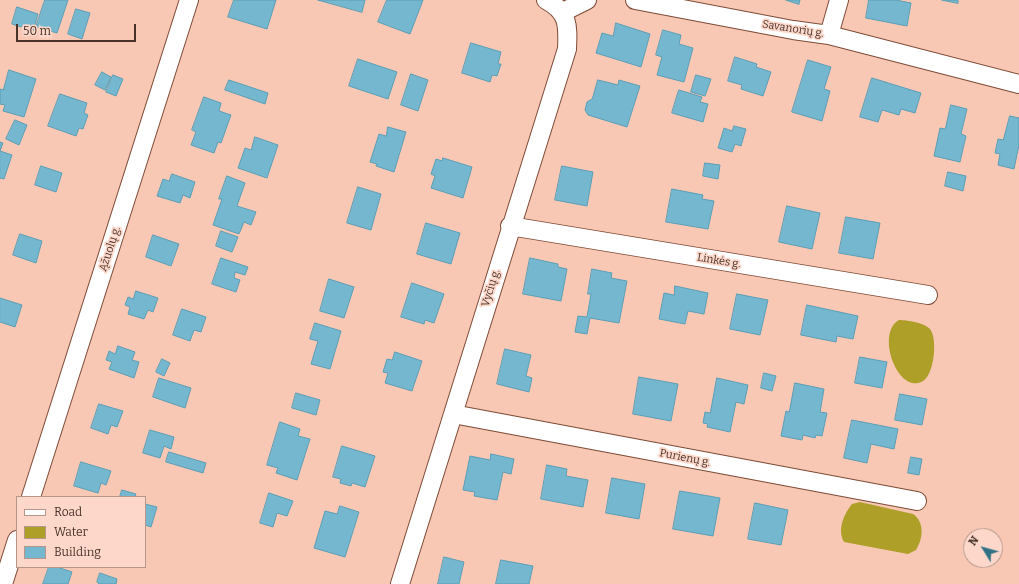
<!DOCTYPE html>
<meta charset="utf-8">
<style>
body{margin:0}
#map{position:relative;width:1019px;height:584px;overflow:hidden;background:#f9c8b5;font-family:Bitter,serif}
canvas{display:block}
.legend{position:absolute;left:16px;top:496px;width:130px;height:72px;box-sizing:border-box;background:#fdd8ca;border:1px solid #b59689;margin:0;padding:5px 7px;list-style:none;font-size:12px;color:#493228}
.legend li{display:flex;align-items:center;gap:8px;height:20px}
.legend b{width:20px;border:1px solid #b59689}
.north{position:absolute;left:963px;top:528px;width:40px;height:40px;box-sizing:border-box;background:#fdd8ca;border:1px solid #b59689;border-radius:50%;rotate:307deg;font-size:11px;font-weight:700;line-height:16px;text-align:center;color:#493228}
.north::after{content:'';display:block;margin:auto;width:14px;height:18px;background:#317085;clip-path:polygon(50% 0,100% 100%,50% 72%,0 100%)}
.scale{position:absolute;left:16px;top:24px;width:120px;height:18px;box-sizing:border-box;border:2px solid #493228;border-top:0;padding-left:5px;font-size:12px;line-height:14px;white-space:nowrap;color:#493228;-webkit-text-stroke:3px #fdd8ca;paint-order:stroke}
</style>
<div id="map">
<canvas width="1019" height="584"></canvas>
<ul class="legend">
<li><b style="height:5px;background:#fff"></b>Road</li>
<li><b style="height:11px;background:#ad9f28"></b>Water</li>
<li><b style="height:11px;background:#74b7cf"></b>Building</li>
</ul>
<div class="north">N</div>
<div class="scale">50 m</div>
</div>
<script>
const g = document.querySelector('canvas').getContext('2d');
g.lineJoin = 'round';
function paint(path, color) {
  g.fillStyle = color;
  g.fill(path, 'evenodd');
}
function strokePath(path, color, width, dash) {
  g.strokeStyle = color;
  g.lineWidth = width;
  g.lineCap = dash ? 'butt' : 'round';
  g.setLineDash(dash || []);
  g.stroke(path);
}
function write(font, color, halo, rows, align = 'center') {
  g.font = font + ' Bitter,serif';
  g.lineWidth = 3.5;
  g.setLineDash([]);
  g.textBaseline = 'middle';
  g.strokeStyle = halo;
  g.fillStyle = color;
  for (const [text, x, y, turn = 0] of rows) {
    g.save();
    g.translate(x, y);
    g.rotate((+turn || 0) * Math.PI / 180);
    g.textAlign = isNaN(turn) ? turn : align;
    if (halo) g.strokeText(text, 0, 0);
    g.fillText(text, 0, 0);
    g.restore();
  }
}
paint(new Path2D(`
 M 899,320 C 907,320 925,323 930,329 C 938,339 934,375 923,381 C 898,396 875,333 899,320 Z
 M 860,502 L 913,514 C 925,522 923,539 916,550 L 908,554 L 844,542 C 837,529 844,514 852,504 Z`), '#ad9f28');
const building = new Path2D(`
 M 45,0 L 68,0 L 57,33 L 36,27 Z
 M 234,0 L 276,0 L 267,29 L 228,17 Z
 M 318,0 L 365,0 L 362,12 Z
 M 387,0 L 423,0 L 410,34 L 378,22 Z
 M 786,0 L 800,0 L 799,4 Z
 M 869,0 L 896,0 L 911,3 L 907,26 L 866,18 Z
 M 942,0 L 958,0 L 958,3 Z
 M 17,7 L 38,14 L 33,31 L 12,24 Z
 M 76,9 L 90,13 L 82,39 L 68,34 Z
 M 616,23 L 650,34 L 641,67 L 596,53 L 602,33 L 613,36 Z
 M 663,30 L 681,35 L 679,44 L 693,48 L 684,82 L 657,75 L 662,57 L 656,55 Z
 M 471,43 L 501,52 L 498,64 L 501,64 L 497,76 L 492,75 L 490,82 L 462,73 Z
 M 735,57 L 757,64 L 756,67 L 771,72 L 763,96 L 741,89 L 742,85 L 728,81 Z
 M 358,59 L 397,72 L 388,99 L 349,86 Z
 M 808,60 L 831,67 L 824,89 L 830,91 L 822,121 L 792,112 Z
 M 9,70 L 36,79 L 24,117 L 3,111 L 5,105 L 0,104 L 0,89 L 3,90 Z
 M 102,72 L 111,77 L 105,90 L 95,85 Z
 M 411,74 L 428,80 L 418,111 L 401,105 Z
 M 113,75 L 123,79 L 116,96 L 106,92 Z
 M 696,75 L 711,79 L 705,96 L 691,92 Z
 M 872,78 L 921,93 L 915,113 L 901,109 L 899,115 L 882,110 L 878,122 L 860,117 Z
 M 229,80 L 268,93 L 265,104 L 225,90 Z
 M 598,80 L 618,85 L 619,80 L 640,86 L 627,127 L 588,115 L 585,110 L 587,102 L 592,99 Z
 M 679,90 L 702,97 L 700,102 L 708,104 L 703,122 L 672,113 Z
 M 60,94 L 87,103 L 84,113 L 88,115 L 83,129 L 79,128 L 76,136 L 48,126 Z
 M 204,97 L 221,103 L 219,111 L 231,115 L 221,143 L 218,142 L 214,153 L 191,145 L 196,132 L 192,130 Z
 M 951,105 L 967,109 L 961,134 L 966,136 L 960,162 L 934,156 L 940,128 L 945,129 Z
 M 1010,116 L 1019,118 L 1019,145 L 1014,169 L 998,165 L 1000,154 L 995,153 L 998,139 L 1003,140 Z
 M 15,120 L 27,125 L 19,145 L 6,139 Z
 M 734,126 L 746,129 L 741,146 L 735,144 L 732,152 L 718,148 L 724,128 L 732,131 Z
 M 388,127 L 406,132 L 394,172 L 376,166 L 377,164 L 370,162 L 379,134 L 386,136 Z
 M 255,137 L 278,145 L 267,178 L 238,168 L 245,148 L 251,150 Z
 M 0,142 L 3,143 L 0,151 L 12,155 L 4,179 L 0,178 Z
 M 443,158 L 472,167 L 463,198 L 431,188 L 435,176 L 431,174 L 436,159 L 442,161 Z
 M 705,163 L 720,165 L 718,179 L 703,176 Z
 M 41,166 L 62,173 L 56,192 L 35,185 Z
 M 562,166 L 593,172 L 587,206 L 555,200 Z
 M 948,172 L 966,176 L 963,191 L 945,186 Z
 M 172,174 L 195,182 L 190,198 L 183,195 L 180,203 L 157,196 L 163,179 L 169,181 Z
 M 227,176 L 245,183 L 237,206 L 256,212 L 251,225 L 244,222 L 239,234 L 213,225 L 222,199 L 219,199 Z
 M 358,187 L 381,194 L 371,230 L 347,223 Z
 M 672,189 L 703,195 L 702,199 L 714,201 L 708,229 L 666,222 Z
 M 787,206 L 820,213 L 812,249 L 779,242 Z
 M 846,217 L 880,223 L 873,259 L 839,253 Z
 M 426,223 L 460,233 L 451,264 L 417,254 Z
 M 221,231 L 238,237 L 232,252 L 216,246 Z
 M 20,234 L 42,241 L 36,263 L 13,255 Z
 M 153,235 L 179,244 L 171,266 L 146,257 Z
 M 221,258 L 248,267 L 245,275 L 235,272 L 234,278 L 240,280 L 236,292 L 212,284 Z
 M 530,258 L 558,264 L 558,267 L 567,269 L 561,301 L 523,294 Z
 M 592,269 L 612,273 L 611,278 L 627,281 L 619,323 L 590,318 L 587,334 L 575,332 L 578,316 L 587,317 L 591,294 L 588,294 Z
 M 329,279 L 354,287 L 344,318 L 320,311 Z
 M 412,283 L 444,294 L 434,323 L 425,320 L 424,324 L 401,317 Z
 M 675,286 L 708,293 L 704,314 L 688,311 L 685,324 L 659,319 L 664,293 L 674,295 Z
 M 136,291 L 158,298 L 153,312 L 148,310 L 144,319 L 128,314 L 130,307 L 125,305 L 128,297 L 133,299 Z
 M 737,294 L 768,300 L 760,335 L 730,329 Z
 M 0,298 L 22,305 L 15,327 L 0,322 Z
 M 807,305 L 858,316 L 853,339 L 837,336 L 836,342 L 801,335 Z
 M 182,309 L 206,317 L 201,332 L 194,330 L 190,341 L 173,335 Z
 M 315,323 L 341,331 L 330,369 L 311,364 L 318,341 L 310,339 Z
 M 118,346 L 135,352 L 132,360 L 139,362 L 134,378 L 109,369 L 112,362 L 106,360 L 109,351 L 115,354 Z
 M 505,349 L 531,355 L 526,376 L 532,378 L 529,392 L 497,384 Z
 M 395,352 L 422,361 L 412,391 L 385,383 L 388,373 L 383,372 L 387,359 L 392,360 Z
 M 860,357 L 887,362 L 882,388 L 855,383 Z
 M 162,359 L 170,363 L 164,376 L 156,372 Z
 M 764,373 L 776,376 L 772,391 L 761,388 Z
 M 639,377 L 678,384 L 671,421 L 633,414 Z
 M 159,378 L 191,388 L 185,408 L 153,397 Z
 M 717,378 L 748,385 L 744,404 L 736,402 L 730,432 L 707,427 L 708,424 L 703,423 L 705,412 L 710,413 Z
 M 795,383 L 824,389 L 820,412 L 827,413 L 822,436 L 816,435 L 815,438 L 803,435 L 802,440 L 781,436 L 786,411 L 789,412 Z
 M 296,393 L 320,400 L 316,415 L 292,408 Z
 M 900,394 L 927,399 L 922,425 L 895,420 Z
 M 99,404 L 123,411 L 117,427 L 111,425 L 108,434 L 91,428 Z
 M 852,420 L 898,429 L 894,449 L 871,444 L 867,463 L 844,458 Z
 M 280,422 L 300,429 L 298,436 L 310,439 L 297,480 L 276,473 L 278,468 L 267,465 Z
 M 150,430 L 174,437 L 171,449 L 164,446 L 160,458 L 143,453 Z
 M 342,446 L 375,456 L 365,487 L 352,483 L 351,486 L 340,483 L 341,479 L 333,477 Z
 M 169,452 L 206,463 L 203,473 L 166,462 Z
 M 491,454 L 514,459 L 511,474 L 503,472 L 497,500 L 474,496 L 475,492 L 463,490 L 470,456 L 490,460 Z
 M 911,457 L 922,459 L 919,475 L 908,473 Z
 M 81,462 L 111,471 L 106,485 L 101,483 L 98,493 L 74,486 Z
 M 547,465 L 567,469 L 566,476 L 588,480 L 583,507 L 541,499 Z
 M 612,478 L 645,484 L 639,519 L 606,513 Z
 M 122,490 L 136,494 L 135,497 L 120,497 Z
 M 680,491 L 720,498 L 713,536 L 673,529 Z
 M 269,493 L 293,501 L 287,516 L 277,513 L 273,527 L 260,523 Z
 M 755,503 L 788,510 L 781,545 L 748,539 Z
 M 145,504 L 157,507 L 151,527 L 145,525 Z
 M 340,506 L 359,512 L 345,557 L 314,548 L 325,511 L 337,514 Z
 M 444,557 L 464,562 L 459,584 L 438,584 Z
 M 501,560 L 533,566 L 529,584 L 496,584 Z
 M 49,567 L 57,567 L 72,572 L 68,584 L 43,584 Z
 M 100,573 L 117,579 L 116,584 L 99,584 L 97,582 Z`);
paint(building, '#74b7cf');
strokePath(building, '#5b9eb5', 1);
const minor = new Path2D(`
 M 635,0 L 793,30 L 829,35 L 1019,84
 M 563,12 L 587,0
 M 829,35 L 839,0
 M 510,226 L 928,295
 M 453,414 L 917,501
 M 31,497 L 189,0
 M 3,584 L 17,540
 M 400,584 L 567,49 C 568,26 569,12 546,0`);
strokePath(minor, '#7e4b37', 20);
strokePath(minor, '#fff', 18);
write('11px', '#493228', '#fdd8ca', [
 ["Savanorių g.",793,29,9],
 ["Ąžuolų g.",110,249,-72],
 ["Linkės g.",719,261,9],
 ["Vyčių g.",491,288,-73],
 ["Purienų g.",685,458,11]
]);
</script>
